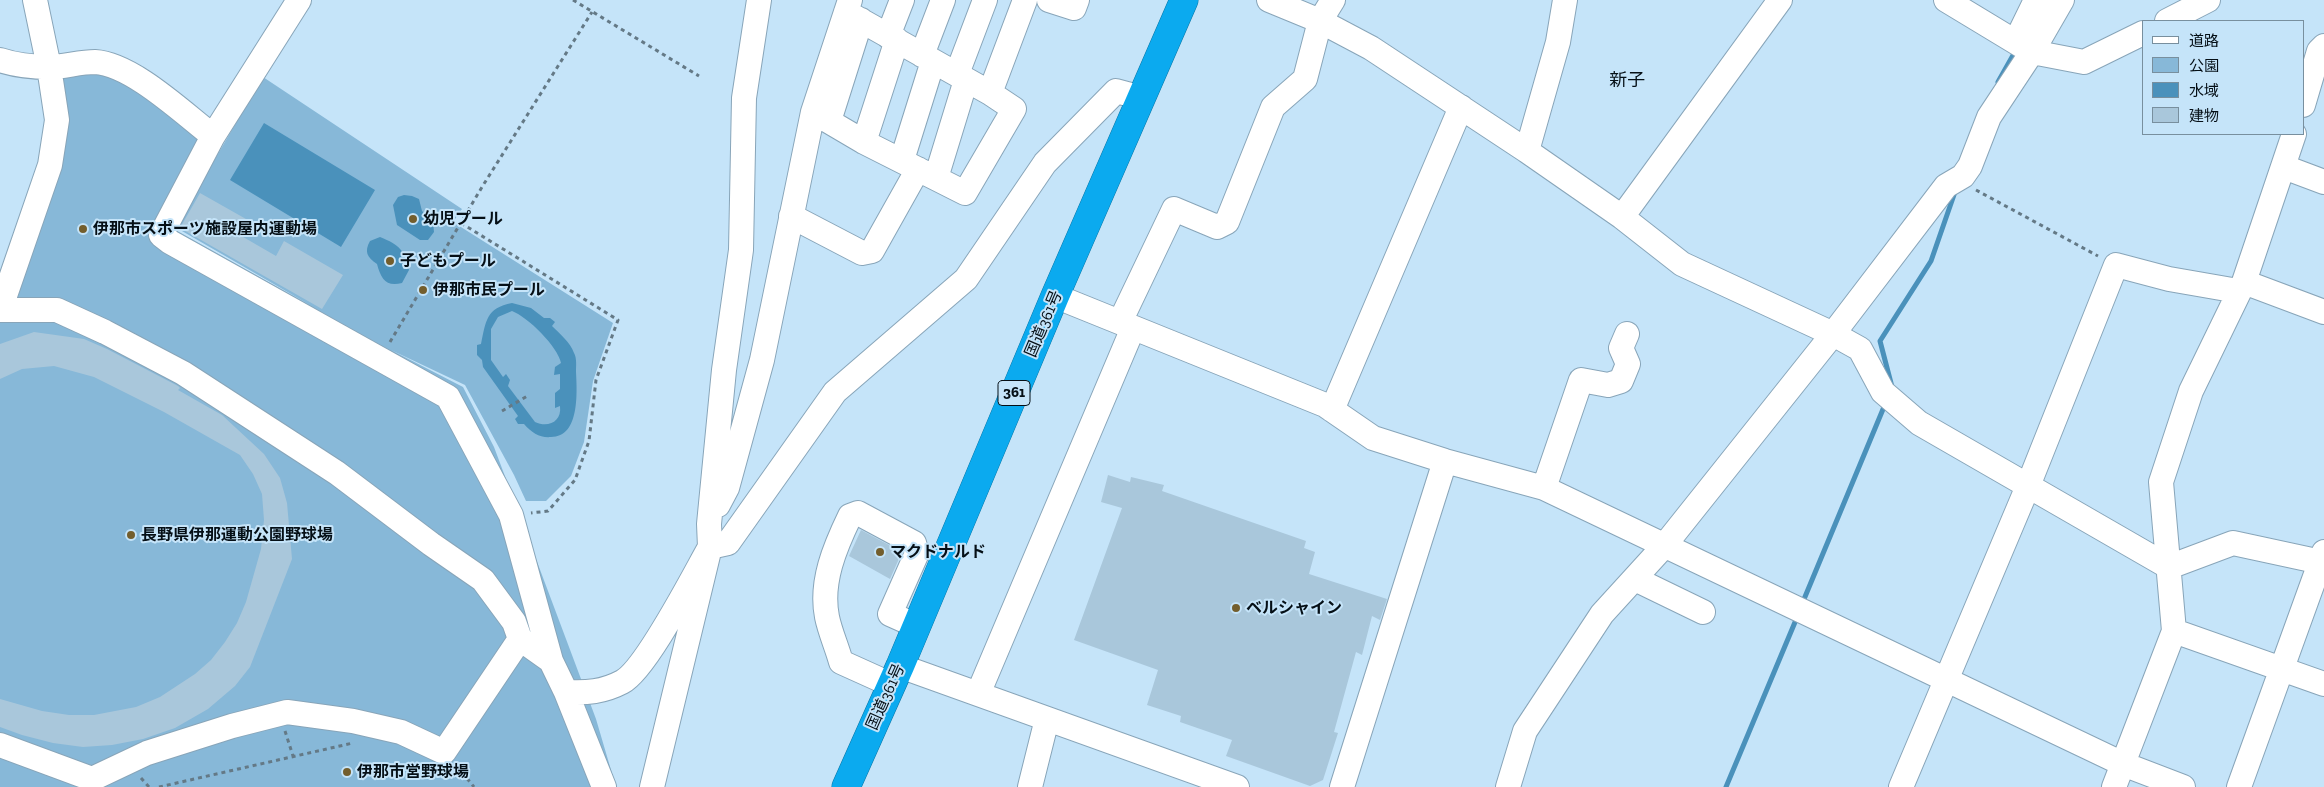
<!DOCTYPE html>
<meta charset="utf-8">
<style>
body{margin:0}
#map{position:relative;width:2324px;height:787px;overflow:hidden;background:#c5e4f9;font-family:"Zilla Slab","Noto Sans JP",serif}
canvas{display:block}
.legend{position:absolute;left:2142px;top:20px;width:162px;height:115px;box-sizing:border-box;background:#c5e4f9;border:1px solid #788f9e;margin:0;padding:6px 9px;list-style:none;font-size:15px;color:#050f16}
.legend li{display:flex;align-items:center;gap:10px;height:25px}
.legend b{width:25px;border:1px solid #788f9e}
</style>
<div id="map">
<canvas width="2324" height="787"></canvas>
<ul class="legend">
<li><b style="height:6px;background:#fff"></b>道路</li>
<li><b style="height:14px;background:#87b8d8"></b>公園</li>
<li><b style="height:14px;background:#4a91bb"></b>水域</li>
<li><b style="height:14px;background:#a9c7db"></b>建物</li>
</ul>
</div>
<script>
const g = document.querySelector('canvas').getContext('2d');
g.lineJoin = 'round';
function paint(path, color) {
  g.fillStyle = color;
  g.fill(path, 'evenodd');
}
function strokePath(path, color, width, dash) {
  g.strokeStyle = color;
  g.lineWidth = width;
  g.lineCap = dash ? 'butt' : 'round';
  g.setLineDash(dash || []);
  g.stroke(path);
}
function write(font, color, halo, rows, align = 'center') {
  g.font = font + ' "Zilla Slab","Noto Sans JP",serif';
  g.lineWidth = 4;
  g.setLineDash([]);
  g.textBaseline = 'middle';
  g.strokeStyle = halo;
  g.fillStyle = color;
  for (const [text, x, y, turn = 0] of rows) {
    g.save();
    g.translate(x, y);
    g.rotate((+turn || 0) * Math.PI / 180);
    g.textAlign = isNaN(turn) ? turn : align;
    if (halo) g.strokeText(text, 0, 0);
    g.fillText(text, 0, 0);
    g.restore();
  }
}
paint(new Path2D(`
 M 96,66 L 218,142 L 172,228 L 310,305 L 175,227 L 263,77 L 462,209 L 453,222 L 613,323 L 593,381 L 584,442 L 571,476 L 546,501 L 526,501 L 514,475 L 465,385 L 391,350 L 463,387 L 494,447 L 596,719 L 616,787 L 0,787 L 0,310 L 23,279 L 55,70 Z`), '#87b8d8');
paint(new Path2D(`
 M 264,123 L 375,190 L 341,247 L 230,180 Z
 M 404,195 L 412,196 L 419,199 L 422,211 L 433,222 L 434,232 L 428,240 L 420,240 L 397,225 L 393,205 L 398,197 Z
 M 380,237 C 400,245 404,250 409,270 L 402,283 C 386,287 381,279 377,264 C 367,257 364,252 370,241 Z
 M 512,303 L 531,308 L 544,318 L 550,318 L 555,322 L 552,326 C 560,334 570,342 574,353 C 577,358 576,366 576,372 C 577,392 580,437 551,437 C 540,438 532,433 524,424 L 518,424 L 515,419 L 518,416 L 483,367 L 482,360 L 477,355 L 477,345 L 481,344 C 486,321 486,308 512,303 ZM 512,311 C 528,317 558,347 561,363 L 555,367 L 554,375 L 560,374 L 560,389 L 555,393 L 555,408 L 560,406 C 562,422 548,428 535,422 L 508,386 L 510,380 L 506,374 L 503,377 L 491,360 L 491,329 L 498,317 Z`), '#4a91bb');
strokePath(new Path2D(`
 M 1998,82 L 2016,50
 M 1892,387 L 1880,341 L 1931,261 L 1956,189
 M 1802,604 L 1886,402
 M 1726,787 L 1798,615`), '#4a91bb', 5);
paint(new Path2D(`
 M 200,193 L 246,219 L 238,234 L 276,256 L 284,241 L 343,275 L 322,309 L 180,228 Z
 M 34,332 L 84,339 L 107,349 L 178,386 L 180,388 L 178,390 L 222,415 L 264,454 L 280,478 L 287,503 L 292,559 L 250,667 L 235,686 L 208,709 L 175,728 L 143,739 L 112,745 L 83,747 L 53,743 L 22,735 L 0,727 L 0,699 L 42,711 L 69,715 L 94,715 L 136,707 L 160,697 L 195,674 L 211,660 L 225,642 L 237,623 L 246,602 L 261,549 L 264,520 L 262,494 L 253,474 L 240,455 L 164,412 L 94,377 L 54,366 L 22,369 L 0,379 L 0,344 Z
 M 1108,475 L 1130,482 L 1131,477 L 1164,485 L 1162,491 L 1306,541 L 1304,548 L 1315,552 L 1309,574 L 1387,599 L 1380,620 L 1372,616 L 1362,655 L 1356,652 L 1334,732 L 1338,733 L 1323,780 L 1310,786 L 1226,756 L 1232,740 L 1180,722 L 1181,716 L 1147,705 L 1158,670 L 1074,640 L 1122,508 L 1101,502 Z
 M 861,530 L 902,552 L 890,579 L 849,556 Z`), '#a9c7db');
const minor = new Path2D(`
 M 299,0 L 213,136 L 161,235 L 170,242 L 448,397 L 511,515 L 551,661 L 566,692 L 604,787
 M 1049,0 L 1074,8 L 1077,0
 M 1269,0 L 1320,21 L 1371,48 L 1527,151 L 1622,217 L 1682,264 L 1833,334 L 1860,349 L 1883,392 L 1919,423 L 2169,567
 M 1946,0 L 2032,52 L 2084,62 L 2143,33
 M 2167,21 L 2208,0
 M 888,36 L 902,0
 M 2016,41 L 2036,0
 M 922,55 L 943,0
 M 0,60 C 15,65 33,67 49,67 C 64,67 79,62 95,62 C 132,64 183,113 213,136
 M 957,74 L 985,0
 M 990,93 L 1025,0
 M 2303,105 L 2319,51 L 2324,46
 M 813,112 L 864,142 L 965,193 L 1014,109 L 990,93 L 846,12
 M 829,121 L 861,20
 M 864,142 L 897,40
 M 1527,151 L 1558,42 L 1565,0
 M 902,160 L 933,61
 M 2284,167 L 2324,182
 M 936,178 L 966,80
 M 791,216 L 862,253 L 872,251 L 918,169
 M 1622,217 L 1780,0
 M 2244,282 L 2324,312
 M 1055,296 L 1325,405 L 1373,438 L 1445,461 L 1544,488 L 2123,764 L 2183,787
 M 0,310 L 50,165 L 57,120 L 49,67 L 35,0
 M 1,310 L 57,310 L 105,332 L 183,373 L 337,473 L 431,544 L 483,580 L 514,622 L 520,639 L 551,661
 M 1120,322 L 1174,209 L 1217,227 L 1227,222 L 1273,107 L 1305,79 L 1320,21 L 1333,0
 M 1332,410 L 1461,107
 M 1544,488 L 1581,380 L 1608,385 L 1621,381 L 1628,364 L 1621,348 L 1627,334
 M 718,505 L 727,488 L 762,360 L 813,112 L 850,0
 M 2169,567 L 2233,543 L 2321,562
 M 1635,579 L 1703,612
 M 2174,631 L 2324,684
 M 900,666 L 1237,787
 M 892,685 L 841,662 C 837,647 830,632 827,617 C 820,582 835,547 850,516 L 858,513 L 914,543 L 917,553 L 890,614 L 917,626
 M 566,692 C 587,693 603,692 622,682 C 646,670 694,575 710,547 L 728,543 L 835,392 L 966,279 L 1045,163 L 1116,91 L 1142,98
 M 978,694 L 1133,328
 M 0,745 L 92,779 L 147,753 L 232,726 L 287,712 L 353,721 L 401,732 L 444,752 L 520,639
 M 652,787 L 710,547 L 709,524 L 724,370 L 741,250 L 744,98 L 759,0
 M 1030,787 L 1047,719
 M 1342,787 L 1445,461
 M 1508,787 L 1525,731 L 1602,614 L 1664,546 L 1833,334 L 1946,186 L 1963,176 L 1970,166 L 1989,117 L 2032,52 L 2062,0
 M 1901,787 L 2028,486 L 2116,265 L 2169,279 L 2238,291
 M 2114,787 L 2174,631 L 2161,482 L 2191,391 L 2244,282 L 2294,134
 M 2239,787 L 2324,552`);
const highway = new Path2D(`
 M 846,787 L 900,666 L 1055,296 L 1184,0`);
strokePath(minor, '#88a5b9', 26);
strokePath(highway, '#0974a3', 29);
strokePath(new Path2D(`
 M 573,0 L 699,76
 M 1976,190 L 2098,256
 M 461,223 L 618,320 L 596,380 L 589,441 L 575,480 L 548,511 L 531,513
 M 390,342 L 482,187 L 592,12
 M 502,411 L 529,395
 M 285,731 L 293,756
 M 457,766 L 474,787
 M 141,778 L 149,787
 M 159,787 L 353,743`), '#647986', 3, [4, 4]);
strokePath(minor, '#fff', 24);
strokePath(highway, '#0baaef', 28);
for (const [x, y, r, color] of [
 [413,219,5,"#735e2d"],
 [83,229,5,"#735e2d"],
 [390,261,5,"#735e2d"],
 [423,290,5,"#735e2d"],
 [131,535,5,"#735e2d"],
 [880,552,5,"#735e2d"],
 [1236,608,5,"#735e2d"],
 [347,772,5,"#735e2d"]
]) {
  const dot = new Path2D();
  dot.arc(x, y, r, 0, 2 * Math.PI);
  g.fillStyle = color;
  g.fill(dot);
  strokePath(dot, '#c5e4f9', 2);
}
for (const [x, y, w] of [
 [1014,393,32]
]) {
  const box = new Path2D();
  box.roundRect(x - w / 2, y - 12.5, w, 25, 4);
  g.fillStyle = '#c5e4f9';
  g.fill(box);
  strokePath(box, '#050f16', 1);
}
write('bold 15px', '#050f16', null, [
 ["361",1014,393]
]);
write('bold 16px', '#050f16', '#c5e4f9', [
 ["幼児プール",423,219],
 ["伊那市スポーツ施設屋内運動場",93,229],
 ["子どもプール",400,261],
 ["伊那市民プール",433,290],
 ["長野県伊那運動公園野球場",141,535],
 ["マクドナルド",890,552],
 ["ベルシャイン",1246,608],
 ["伊那市営野球場",357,772]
], 'left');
write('16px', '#050f16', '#c5e4f9', [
 ["国道361号",1044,324,-67],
 ["国道361号",886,697,-66]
]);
write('18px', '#050f16', '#c5e4f9', [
 ["新子",1627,81]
]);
</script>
